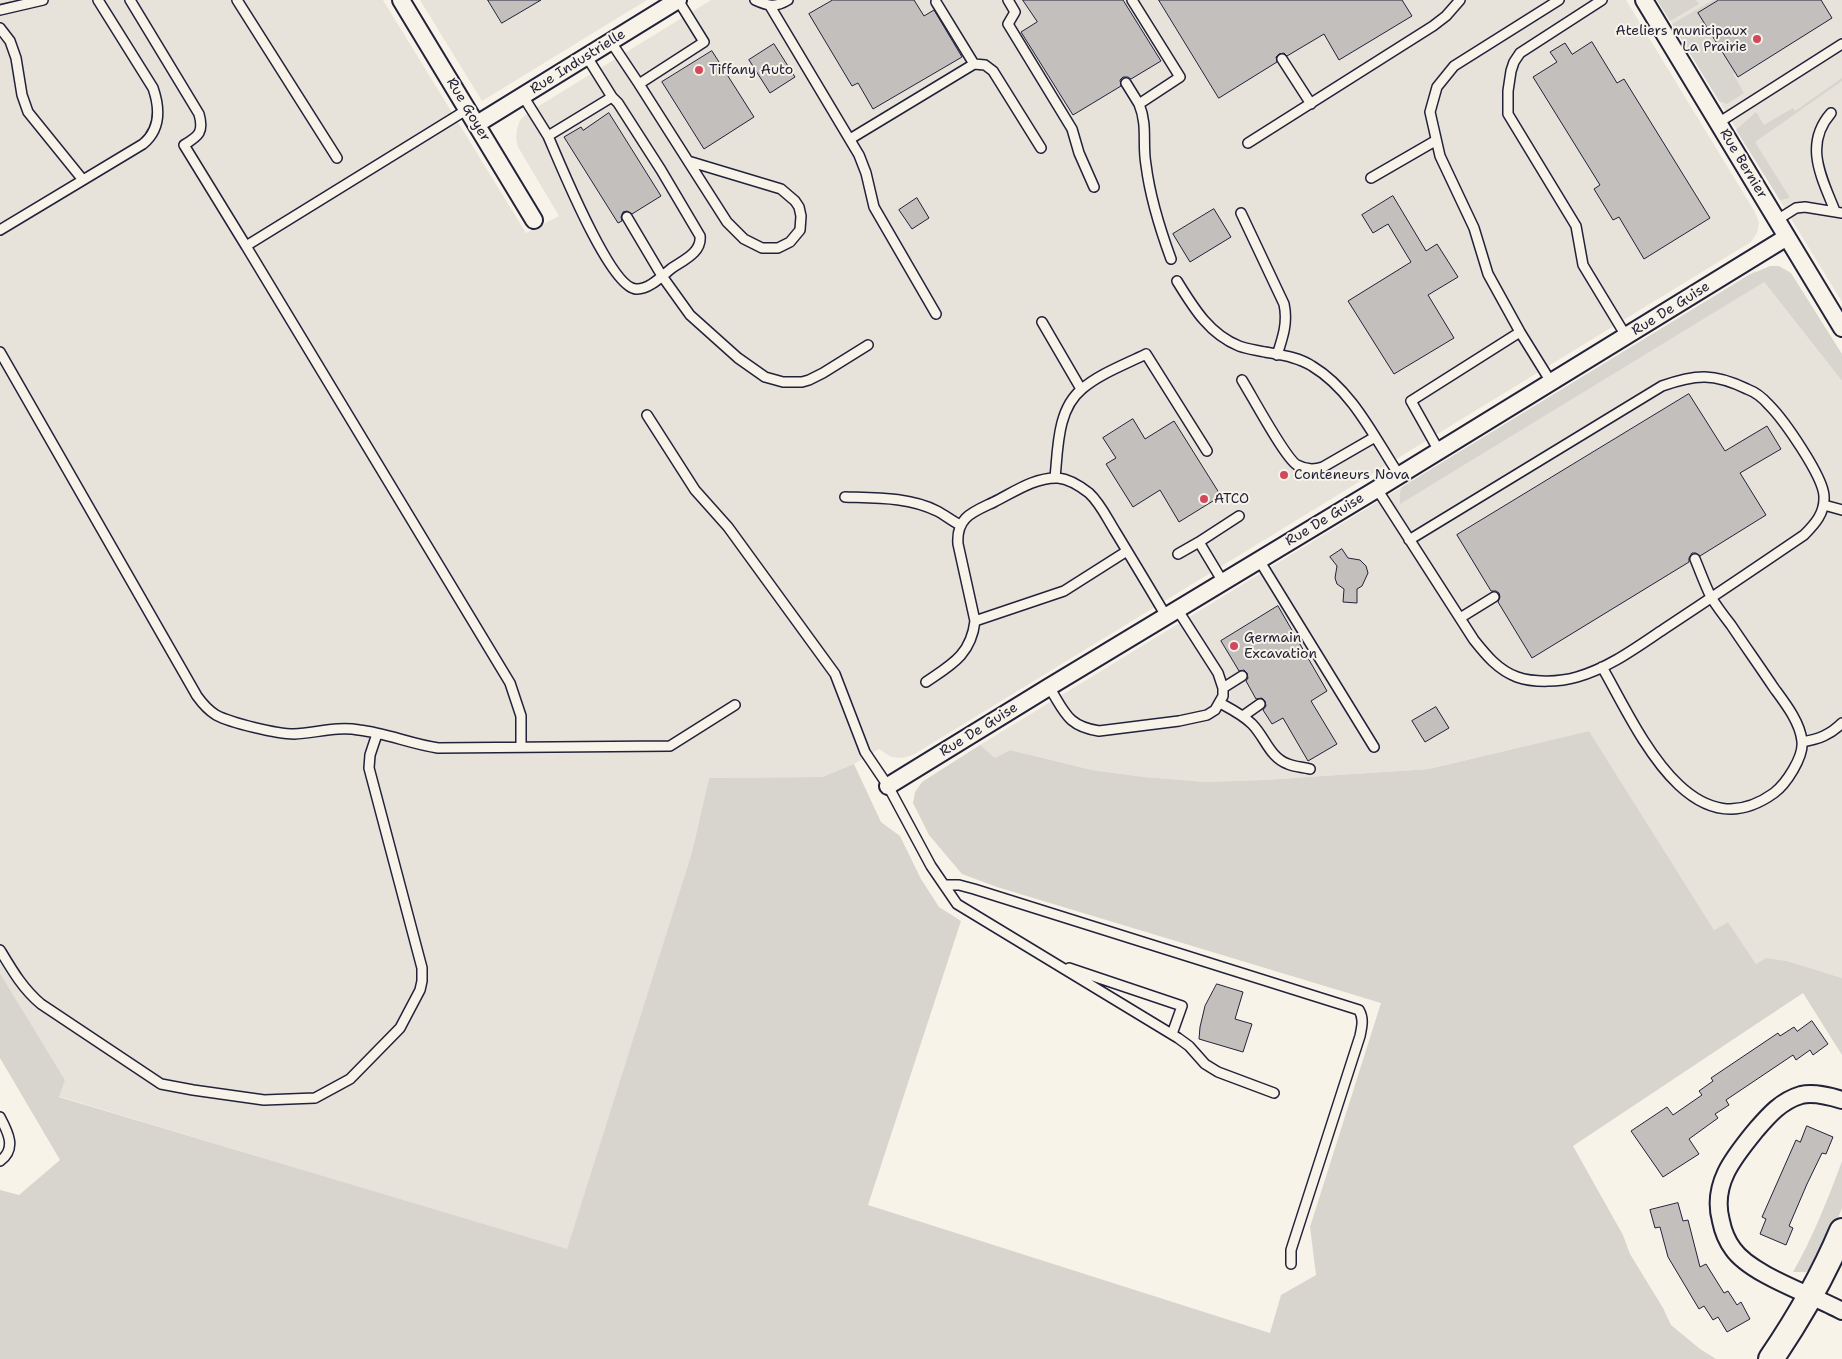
<!DOCTYPE html>
<style>
body{margin:0}
canvas{display:block;background:#f7f3e8}
</style>
<canvas width="1842" height="1359"></canvas>
<script>
const g = document.querySelector('canvas').getContext('2d');
g.lineJoin = 'round';
function paint(path, color) {
  g.fillStyle = color;
  g.fill(path, 'evenodd');
}
function strokePath(path, color, width, dash) {
  g.strokeStyle = color;
  g.lineWidth = width;
  g.lineCap = dash ? 'butt' : 'round';
  g.setLineDash(dash || []);
  g.stroke(path);
}
function write(font, color, halo, rows, align = 'center') {
  g.font = font + ' "Shantell Sans",sans-serif';
  g.lineWidth = 4;
  g.setLineDash([]);
  g.textBaseline = 'middle';
  g.strokeStyle = halo;
  g.fillStyle = color;
  for (const [text, x, y, turn = 0] of rows) {
    g.save();
    g.translate(x, y);
    g.rotate((+turn || 0) * Math.PI / 180);
    g.textAlign = isNaN(turn) ? turn : align;
    if (halo) g.strokeText(text, 0, 0);
    g.fillText(text, 0, 0);
    g.restore();
  }
}
paint(new Path2D(`
 M 0,0 L 383,0 L 526,233 L 559,216 L 518,147 L 516,138 L 517,129 L 520,120 L 529,112 L 711,0 L 1626,0 L 1755,212 L 1759,223 L 1757,233 L 1751,242 L 913,755 L 902,758 L 891,757 L 879,749 L 854,764 L 822,777 L 709,778 L 692,852 L 567,1250 L 58,1096 L 65,1080 L 0,973 Z
 M 420,0 L 647,0 L 482,101 Z
 M 1657,0 L 1842,0 L 1842,302 L 1672,24 Z
 M 1755,271 L 1842,381 L 1842,978 L 1787,961 L 1766,958 L 1756,964 L 1728,922 L 1714,930 L 1589,731 L 1429,769 L 1263,780 L 1206,782 L 1144,777 L 1092,770 L 1010,750 L 995,758 L 980,745 Z`), '#e7e3db');
paint(new Path2D(`
 M 1657,0 L 1696,0 L 1699,4 L 1670,21 Z
 M 1713,0 L 1719,0 L 1698,13 L 1735,72 L 1733,74 L 1744,93 L 1727,104 L 1719,101 L 1672,24 Z
 M 1842,78 L 1842,81 L 1755,142 L 1790,198 L 1780,200 L 1736,130 L 1756,112 L 1764,125 L 1793,108 L 1795,111 Z
 M 1770,266 L 1779,266 L 1791,273 L 1842,354 L 1842,381 L 1764,282 L 1400,504 L 1400,493 L 1402,487 L 1749,275 Z
 M 1589,731 L 1714,930 L 1728,922 L 1756,964 L 1766,958 L 1787,961 L 1842,978 L 1842,1055 L 1803,993 L 1573,1146 L 1623,1235 L 1630,1254 L 1663,1308 L 1671,1325 L 1700,1349 L 1716,1359 L 0,1359 L 0,1190 L 19,1195 L 60,1160 L 0,1058 L 0,973 L 65,1080 L 59,1097 L 567,1249 L 692,852 L 709,778 L 822,777 L 854,764 L 881,822 L 900,836 L 921,879 L 939,907 L 961,921 L 868,1205 L 1270,1333 L 1281,1295 L 1316,1275 L 1310,1227 L 1381,1003 L 997,887 L 962,874 L 929,835 L 913,803 L 915,792 L 922,782 L 980,745 L 995,758 L 1010,750 L 1092,770 L 1144,777 L 1206,782 L 1263,780 L 1429,769 Z
 M 1842,1161 L 1842,1208 L 1829,1241 L 1813,1268 L 1806,1272 L 1793,1272 C 1813,1237 1828,1199 1842,1161 Z`), '#d8d5cf');
const building = new Path2D(`
 M 488,0 L 541,0 L 502,23 Z
 M 833,0 L 914,0 L 924,16 L 934,10 L 962,57 L 873,109 L 858,83 L 852,86 L 809,14 Z
 M 1023,0 L 1123,0 L 1161,61 L 1131,79 L 1128,77 L 1123,77 L 1120,80 L 1121,86 L 1073,115 L 1021,32 L 1037,22 Z
 M 1159,0 L 1402,0 L 1412,16 L 1339,60 L 1324,34 L 1287,56 L 1284,53 L 1279,54 L 1276,57 L 1277,62 L 1219,98 Z
 M 1719,0 L 1821,0 L 1832,18 L 1738,77 L 1698,13 Z
 M 1592,42 L 1617,83 L 1624,79 L 1710,218 L 1644,259 L 1619,217 L 1613,220 L 1594,189 L 1600,185 L 1533,77 L 1557,62 L 1550,52 L 1565,43 L 1572,54 Z
 M 774,44 L 795,77 L 770,93 L 749,60 Z
 M 712,51 L 754,117 L 704,149 L 662,82 Z
 M 609,113 L 661,196 L 632,214 L 627,211 L 623,212 L 621,217 L 622,221 L 618,223 L 564,137 L 581,127 L 583,130 Z
 M 1393,196 L 1426,251 L 1437,244 L 1458,277 L 1428,295 L 1454,338 L 1394,374 L 1348,301 L 1411,262 L 1388,224 L 1373,233 L 1362,215 Z
 M 917,198 L 929,218 L 912,229 L 899,210 Z
 M 1214,209 L 1231,237 L 1190,262 L 1173,234 Z
 M 1689,394 L 1725,451 L 1767,426 L 1781,449 L 1740,473 L 1766,515 L 1700,556 L 1696,553 L 1692,553 L 1689,558 L 1689,562 L 1532,658 L 1498,602 L 1500,597 L 1499,593 L 1496,591 L 1491,591 L 1457,535 Z
 M 1133,419 L 1145,439 L 1174,421 L 1221,496 L 1179,522 L 1160,490 L 1133,507 L 1106,464 L 1116,458 L 1103,438 Z
 M 1342,549 L 1348,558 L 1360,560 L 1366,566 L 1368,573 L 1362,586 L 1357,589 L 1357,603 L 1343,602 L 1344,589 L 1337,584 L 1335,578 L 1337,566 L 1330,557 Z
 M 1278,606 L 1327,691 L 1311,701 L 1337,744 L 1308,761 L 1283,718 L 1272,724 L 1263,710 L 1266,706 L 1265,701 L 1262,698 L 1256,699 L 1246,681 L 1248,678 L 1247,673 L 1244,670 L 1239,671 L 1221,641 Z
 M 1436,707 L 1449,728 L 1425,742 L 1412,721 Z
 M 1217,984 L 1243,992 L 1235,1019 L 1252,1024 L 1243,1052 L 1199,1039 L 1200,1027 L 1205,1006 Z
 M 1812,1021 L 1828,1044 L 1813,1055 L 1810,1050 L 1796,1060 L 1793,1055 L 1726,1100 L 1729,1105 L 1715,1114 L 1718,1118 L 1689,1139 L 1699,1154 L 1663,1177 L 1631,1131 L 1667,1107 L 1673,1115 L 1702,1095 L 1699,1091 L 1713,1081 L 1711,1078 L 1778,1033 L 1780,1036 L 1794,1027 L 1797,1031 Z
 M 1807,1126 L 1833,1137 L 1826,1154 L 1822,1153 L 1807,1184 L 1789,1226 L 1793,1228 L 1786,1245 L 1760,1234 L 1766,1219 L 1762,1217 L 1796,1140 L 1800,1142 Z
 M 1678,1203 L 1683,1221 L 1688,1220 L 1700,1267 L 1706,1264 L 1724,1293 L 1728,1291 L 1737,1305 L 1741,1302 L 1750,1319 L 1727,1332 L 1718,1317 L 1713,1320 L 1704,1306 L 1699,1309 L 1668,1257 L 1660,1227 L 1655,1228 L 1650,1210 Z`);
paint(building, '#c2bfbd');
strokePath(building, '#22223b', 1);
const lane = new Path2D(`
 M 130,0 L 199,114 C 204,132 199,136 184,145 L 246,246 L 468,109
 M 237,0 L 337,158
 M 755,0 C 768,6 775,8 788,0
 M 1008,0 L 1015,12 L 1008,24 L 1072,129 L 1079,153 L 1094,187
 M 1602,0 L 1520,53 L 1514,62 L 1511,71 L 1508,91 L 1508,114 L 1576,226 L 1583,265 L 1626,336
 M 770,6 L 859,155 L 866,173 L 874,207 L 936,314
 M 0,10 L 43,0
 M 0,28 L 10,41 L 16,58 L 22,95 L 28,112 L 83,180
 M 611,42 L 639,84 L 704,42 L 678,0
 M 1282,59 L 1311,104
 M 974,64 L 985,65 L 993,71 L 1041,148
 M 1126,83 L 1139,104 L 1180,77 L 1132,0
 M 639,84 L 688,161 L 727,222 L 744,239 L 762,248 L 778,248 L 790,242 L 800,230 L 801,216 L 799,207 L 795,201 L 781,189 L 688,161
 M 523,96 L 548,136 L 612,97 L 587,57
 M 1139,104 C 1148,126 1142,143 1146,165 C 1150,197 1160,229 1171,259
 M 1831,113 C 1803,145 1822,178 1835,211
 M 1718,123 L 1842,44
 M 548,136 C 559,161 610,288 636,289 C 649,290 663,275 672,268 C 684,260 702,252 700,236 L 661,170 L 618,103 L 612,97
 M 850,139 L 974,64 L 936,2
 M 1248,143 L 1433,26 L 1446,16 L 1460,0
 M 1371,178 L 1435,141
 M 1241,213 L 1284,304 C 1288,322 1283,337 1277,355
 M 627,217 L 662,276 L 690,315 L 738,358 L 765,377 L 783,382 L 802,382 L 809,380 L 823,373 L 868,345
 M 1777,220 L 1796,208 L 1805,207 L 1842,213
 M 0,230 L 143,144 C 161,129 160,108 153,88 L 98,0
 M 246,246 L 510,683 L 521,716 L 521,747
 M 1177,281 C 1193,307 1209,334 1239,346 C 1247,349 1256,350 1265,352 C 1281,355 1298,357 1312,366 C 1352,390 1374,437 1399,475
 M 1042,322 L 1081,389
 M 1520,332 L 1488,274 L 1474,228 L 1440,156 L 1430,112 L 1437,87 L 1454,66 L 1559,0
 M 0,352 L 197,696 C 202,703 208,710 216,715 C 231,723 277,734 294,734 C 316,733 337,726 359,730 C 386,733 411,744 438,748 L 670,746 L 735,705
 M 1242,380 C 1252,396 1285,458 1297,465 C 1306,470 1314,470 1323,467 L 1375,437
 M 647,415 L 695,490 L 728,527 L 835,674 L 865,752 L 888,786 L 931,866 L 957,904 L 1178,1038 L 1189,1046 L 1205,1064 L 1218,1072 L 1274,1093
 M 1439,451 L 1411,401 L 1520,332 L 1551,382
 M 1055,478 C 1058,449 1057,409 1082,389 C 1099,374 1126,364 1146,354 L 1207,451
 M 1377,489 L 1474,640 C 1486,655 1498,670 1517,677 C 1534,683 1560,682 1577,677 C 1609,668 1637,647 1664,629 C 1711,598 1757,567 1804,535 C 1815,524 1825,513 1824,496 C 1823,476 1784,420 1769,405 C 1763,398 1755,392 1747,389 C 1714,373 1696,374 1662,386 L 1409,540
 M 845,497 C 876,498 909,497 937,511 C 945,515 952,521 960,525
 M 1824,505 L 1842,510
 M 1178,554 L 1199,542
 M 1259,560 L 1374,747
 M 1223,582 L 1199,542 L 1239,516
 M 1460,618 L 1494,597
 M 975,621 L 1064,591 L 1127,551
 M 1602,667 C 1635,724 1689,854 1774,793 C 1786,784 1804,757 1802,741 C 1800,722 1785,703 1774,688 C 1760,667 1745,646 1731,625 C 1724,616 1717,607 1711,597 C 1705,585 1700,571 1695,559
 M 926,682 C 951,665 971,655 975,621 L 958,544 C 956,517 973,512 994,502 C 1014,492 1035,477 1058,478 C 1069,479 1080,486 1089,493 C 1100,503 1107,518 1115,531 C 1132,559 1149,587 1166,616
 M 1049,687 C 1065,712 1067,726 1099,731 L 1179,721 L 1207,715 L 1215,710 L 1223,696 L 1223,688 L 1218,673 L 1177,609
 M 1223,688 L 1242,676
 M 1220,703 C 1231,709 1243,715 1252,724 C 1265,737 1270,758 1288,764 C 1295,767 1303,767 1310,769
 M 1243,716 L 1260,704
 M 1802,742 C 1819,739 1830,735 1842,723
 M 944,885 L 959,885 L 974,889 L 1359,1010 C 1364,1019 1362,1026 1360,1036 L 1291,1250 L 1291,1264
 M 0,950 C 12,970 23,989 41,1004 L 161,1084 L 193,1090 L 264,1100 L 315,1098 L 350,1079 L 400,1028 L 420,990 L 422,981 L 422,968 L 369,768 L 370,755 L 377,734
 M 1069,968 L 1182,1006 L 1172,1034
 M 0,1117 C 8,1132 17,1149 0,1161`);
const street = new Path2D(`
 M 401,0 L 534,220
 M 1644,0 L 1842,328
 M 477,124 L 678,0
 M 888,786 L 1049,687 L 1377,489 L 1787,237
 M 1842,1100 C 1829,1096 1814,1092 1801,1095 C 1781,1101 1769,1115 1756,1130 C 1734,1157 1711,1184 1721,1221 C 1723,1231 1727,1241 1733,1249 C 1751,1275 1813,1295 1842,1311`);
const secondary = new Path2D(`
 M 1771,1359 C 1799,1318 1823,1276 1842,1231`);
strokePath(lane, '#22223b', 12);
strokePath(street, '#22223b', 20);
strokePath(secondary, '#22223b', 28);
strokePath(lane, '#f7f3e8', 9);
strokePath(street, '#f7f3e8', 16);
strokePath(secondary, '#f7f3e8', 24);
for (const [x, y, r, color] of [
 [1757,39,5,"#d1495b"],
 [699,70,5,"#d1495b"],
 [1284,475,5,"#d1495b"],
 [1204,499,5,"#d1495b"],
 [1234,646,5,"#d1495b"]
]) {
  const dot = new Path2D();
  dot.arc(x, y, r, 0, 2 * Math.PI);
  g.fillStyle = color;
  g.fill(dot);
  strokePath(dot, '#f7f3e8', 2);
}
write('14px', '#22223b', '#f7f3e8', [
 ["Ateliers municipaux",1747,31,"right"],
 ["La Prairie",1747,47,"right"],
 ["Tiffany Auto",709,70],
 ["Conteneurs Nova",1294,475],
 ["ATCO",1214,499],
 ["Germain",1244,638],
 ["Excavation",1244,654]
], 'left');
write('14px', '#22223b', '#f7f3e8', [
 ["Rue Industrielle",578,62,-32],
 ["Rue Goyer",468,110,59],
 ["Rue Bernier",1743,164,59],
 ["Rue De Guise",1671,309,-32],
 ["Rue De Guise",1325,520,-31],
 ["Rue De Guise",979,730,-32]
]);
</script>
